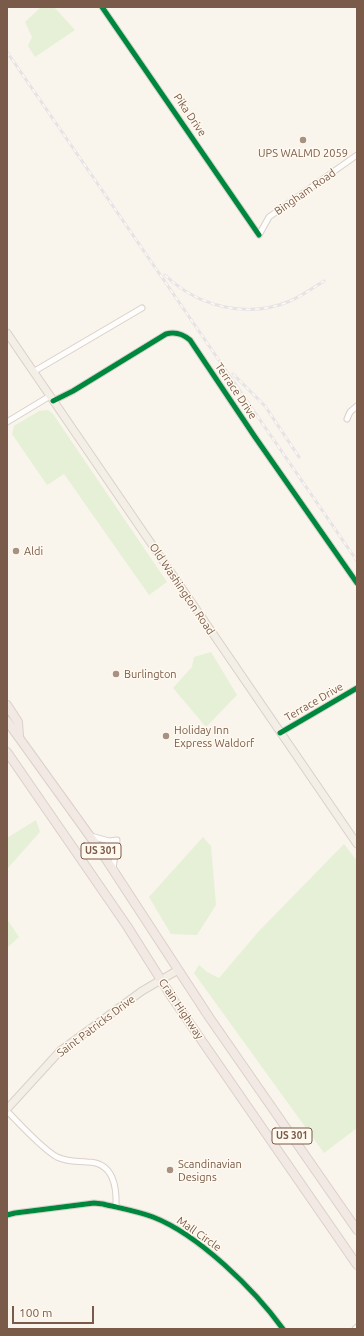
<!DOCTYPE html>
<style>
body{margin:0}
#map{position:relative;width:364px;height:1336px;overflow:hidden;background:#f9f4ec;font-family:Ubuntu,sans-serif}
canvas{display:block}
.frame{position:absolute;inset:0;border:8px solid #7a5b49;pointer-events:none}
.scale{position:absolute;left:12px;top:1306px;width:82px;height:18px;box-sizing:border-box;border:2px solid #7a5b49;border-top:0;padding-left:5px;font-size:12px;line-height:14px;white-space:nowrap;color:#7a5b49;-webkit-text-stroke:3px #fff9ef;paint-order:stroke}
</style>
<div id="map">
<canvas width="364" height="1336"></canvas>
<div class="frame"></div>
<div class="scale">100 m</div>
</div>
<script>
const g = document.querySelector('canvas').getContext('2d');
g.lineJoin = 'round';
function paint(path, color) {
  g.fillStyle = color;
  g.fill(path, 'evenodd');
}
function strokePath(path, color, width, dash) {
  g.strokeStyle = color;
  g.lineWidth = width;
  g.lineCap = dash ? 'butt' : 'round';
  g.setLineDash(dash || []);
  g.stroke(path);
}
function write(font, color, halo, rows, align = 'center') {
  g.font = font + ' Ubuntu,sans-serif';
  g.lineWidth = 3;
  g.setLineDash([]);
  g.textBaseline = 'middle';
  g.strokeStyle = halo;
  g.fillStyle = color;
  for (const [text, x, y, turn = 0] of rows) {
    g.save();
    g.translate(x, y);
    g.rotate((+turn || 0) * Math.PI / 180);
    g.textAlign = isNaN(turn) ? turn : align;
    if (halo) g.strokeText(text, 0, 0);
    g.fillText(text, 0, 0);
    g.restore();
  }
}
paint(new Path2D(`
 M 41,7 L 54,7 L 75,30 L 35,57 L 28,46 L 32,37 L 25,22 Z
 M 48,410 L 53,414 L 167,582 L 149,595 L 64,474 L 47,485 L 12,434 L 14,426 L 39,411 Z
 M 211,652 L 237,695 L 206,727 L 173,688 L 192,667 L 194,657 Z
 M 36,820 L 40,832 L 7,869 L 7,838 Z
 M 203,837 L 211,846 L 216,905 L 197,935 L 171,934 L 149,897 Z
 M 344,844 L 357,861 L 357,1128 L 324,1153 L 194,973 L 199,965 L 207,972 L 219,978 L 259,931 Z
 M 7,919 L 19,937 L 7,948 Z`), '#e5f0d6');
const minor = new Path2D(`
 M 102,7 L 259,235
 M 259,235 L 269,217 L 357,155
 M 33,372 L 142,308
 M 53,401 L 73,391 L 166,334 C 176,331 183,334 190,340 L 255,437 L 357,583
 M 347,419 L 350,412 L 357,406
 M 7,422 L 50,396
 M 280,733 L 357,688
 M 91,836 L 109,841 L 117,840 L 113,869
 M 7,1111 C 20,1124 42,1149 57,1157 C 67,1162 76,1161 87,1162 C 113,1162 117,1186 116,1207
 M 7,1215 L 15,1213 L 94,1203 L 103,1204 C 119,1208 137,1211 153,1217 C 199,1235 254,1289 283,1329
 M 355,1329 L 357,1327`);
const major = new Path2D(`
 M 7,333 L 357,844
 M 7,1109 L 60,1051 L 142,991 L 178,970`);
const highway = new Path2D(`
 M 7,705 L 18,722 L 19,736
 M 7,721 L 102,853 L 209,1017 L 357,1230
 M 7,752 L 127,926 L 173,999 L 357,1265`);
strokePath(minor, '#d8d1ca', 7);
strokePath(major, '#dad1c9', 9);
strokePath(highway, '#dad1c9', 10);
strokePath(minor, '#fefdfc', 5);
strokePath(major, '#f3eee6', 7);
strokePath(highway, '#f2e9e5', 8);
const rail = new Path2D(`
 M 7,52 L 357,561
 M 165,275 C 198,307 248,319 290,301 C 302,296 313,288 324,281
 M 233,374 L 265,406 L 299,457`);
strokePath(rail, '#e5e3e5', 3);
strokePath(rail, '#fff9ef', 1.5, [4.5]);
strokePath(new Path2D(`
 M 102,7 L 259,235
 M 53,401 L 73,391 L 166,334 C 176,331 183,334 190,340 L 255,437 L 357,583
 M 280,733 L 357,688
 M 7,1215 L 15,1213 L 94,1203 L 103,1204 C 119,1208 137,1211 153,1217 C 199,1235 254,1289 283,1329`), '#00873e', 5);
for (const [x, y, r, color] of [
 [303,140,4,"#a69182"],
 [16,551,4,"#a69182"],
 [116,674,4,"#a69182"],
 [166,736,4,"#a69182"],
 [170,1170,4,"#a69182"]
]) {
  const dot = new Path2D();
  dot.arc(x, y, r, 0, 2 * Math.PI);
  g.fillStyle = color;
  g.fill(dot);
  strokePath(dot, '#fff9ef', 1.5);
}
for (const [x, y, w] of [
 [101,851,40],
 [292,1136,40]
]) {
  const box = new Path2D();
  box.roundRect(x - w / 2, y - 8, w, 16, 3);
  g.fillStyle = '#fff9ef';
  g.fill(box);
  strokePath(box, '#7a5b49', 1);
}
write('bold 10px', '#7a5b49', null, [
 ["US 301",101,851],
 ["US 301",292,1136]
]);
write('11px', '#7a5b49', '#fff9ef', [
 ["Pika Drive",190,115,56],
 ["Bingham Road",305,192,-35],
 ["Terrace Drive",236,391,56],
 ["Old Washington Road",182,589,56],
 ["Terrace Drive",314,702,-30],
 ["Crain Highway",181,1009,56],
 ["Saint Patricks Drive",96,1026,-37],
 ["Mall Circle",199,1234,35]
]);
write('11px', '#7a5b49', '#fff9ef', [
 ["UPS WALMD 2059",303,153,"center"],
 ["Aldi",24,551],
 ["Burlington",124,674],
 ["Holiday Inn",174,730],
 ["Express Waldorf",174,743],
 ["Scandinavian",178,1164],
 ["Designs",178,1177]
], 'left');
</script>
